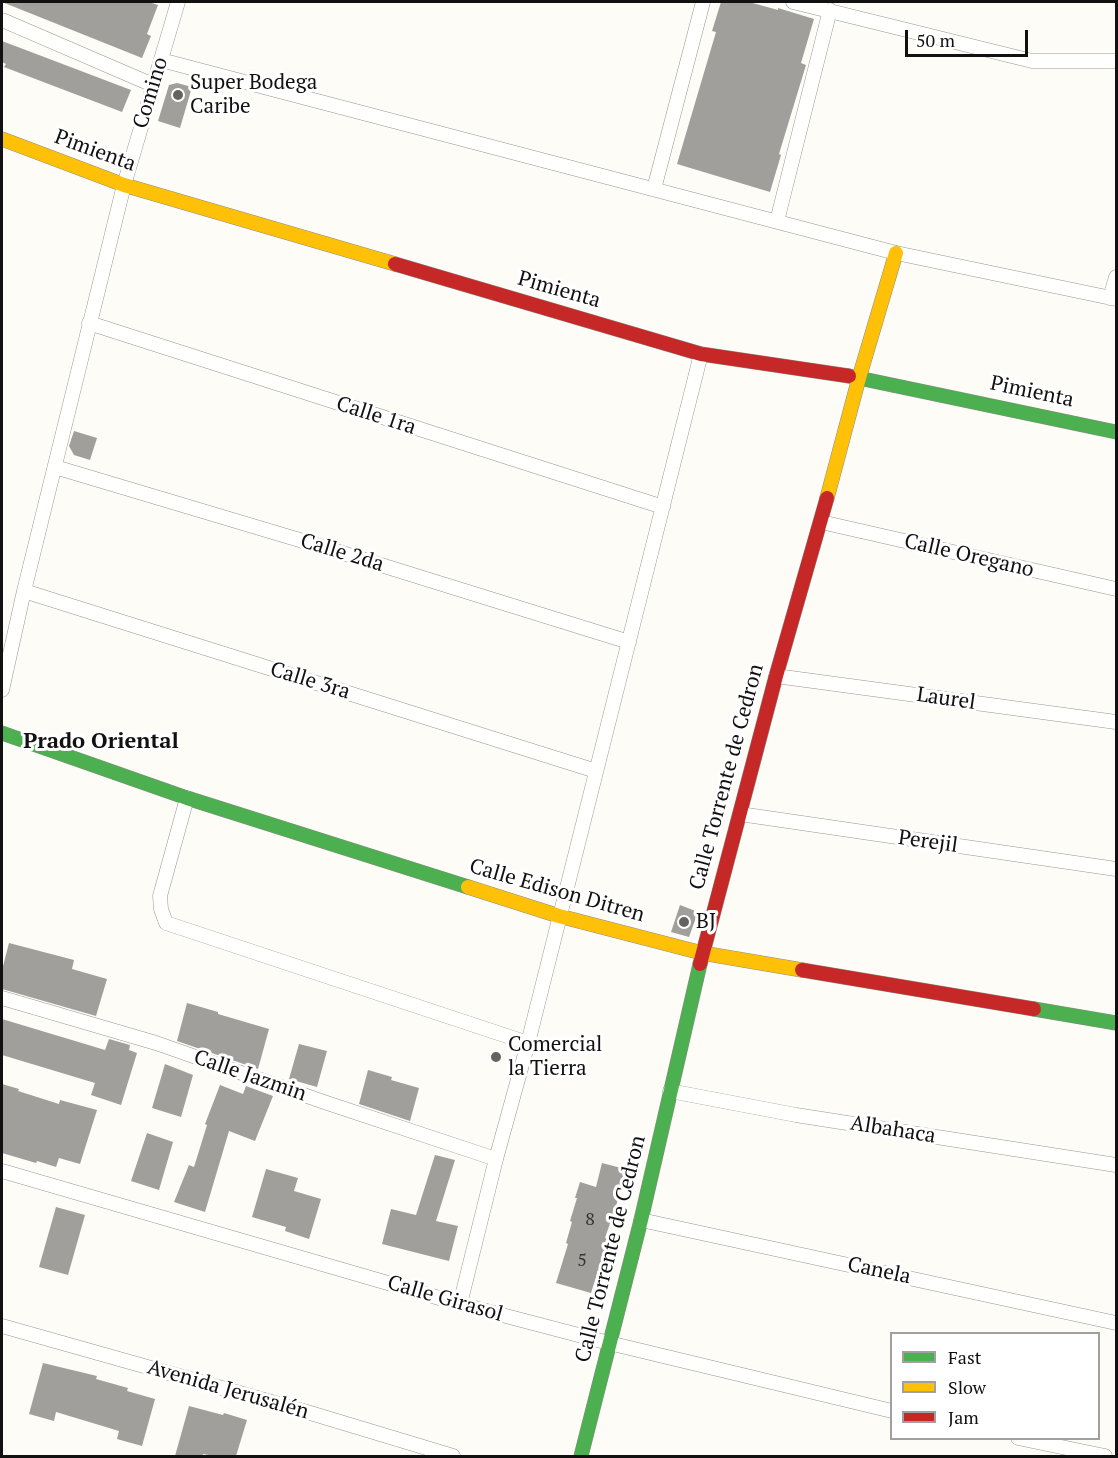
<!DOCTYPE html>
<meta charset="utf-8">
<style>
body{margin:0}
#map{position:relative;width:1118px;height:1458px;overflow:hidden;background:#fdfcf7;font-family:"PT Serif",serif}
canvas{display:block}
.frame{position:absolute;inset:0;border:3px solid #111;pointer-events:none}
.legend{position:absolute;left:890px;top:1332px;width:210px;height:108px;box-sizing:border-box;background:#fff;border:2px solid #a0a0a0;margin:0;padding:8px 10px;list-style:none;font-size:18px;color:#111}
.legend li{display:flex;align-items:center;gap:12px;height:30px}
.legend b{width:30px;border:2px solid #a0a0a0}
.scale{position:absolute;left:905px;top:30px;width:123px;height:27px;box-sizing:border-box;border:3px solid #111;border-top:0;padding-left:8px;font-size:18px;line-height:21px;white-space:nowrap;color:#111;-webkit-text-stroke:4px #fff;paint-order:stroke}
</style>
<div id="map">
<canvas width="1118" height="1458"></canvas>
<div class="frame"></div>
<ul class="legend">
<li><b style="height:8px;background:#4caf50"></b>Fast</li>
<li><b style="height:8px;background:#ffc107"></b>Slow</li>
<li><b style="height:8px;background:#c62828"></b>Jam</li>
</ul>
<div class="scale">50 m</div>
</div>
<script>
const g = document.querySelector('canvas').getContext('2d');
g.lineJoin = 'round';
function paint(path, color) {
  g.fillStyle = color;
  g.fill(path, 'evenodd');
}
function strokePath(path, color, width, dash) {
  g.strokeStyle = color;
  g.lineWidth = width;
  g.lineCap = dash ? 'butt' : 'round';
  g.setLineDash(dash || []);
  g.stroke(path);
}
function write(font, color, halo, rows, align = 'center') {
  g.font = font + ' "PT Serif",serif';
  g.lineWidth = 6;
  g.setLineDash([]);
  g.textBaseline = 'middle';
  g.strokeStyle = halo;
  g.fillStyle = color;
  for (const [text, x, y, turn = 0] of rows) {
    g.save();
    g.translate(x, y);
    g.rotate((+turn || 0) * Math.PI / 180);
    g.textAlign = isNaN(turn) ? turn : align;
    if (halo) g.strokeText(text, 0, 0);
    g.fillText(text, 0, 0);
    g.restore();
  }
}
paint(new Path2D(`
 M 2,2 L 149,2 L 158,5 L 147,34 L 151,36 L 142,58 Z
 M 721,2 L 749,2 L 778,10 L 778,8 L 814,19 L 801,63 L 806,65 L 779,154 L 781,155 L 770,192 L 677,164 L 716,32 L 712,31 Z
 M 2,41 L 131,90 L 122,112 L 4,67 L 6,64 L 2,62 Z
 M 177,83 L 192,87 L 180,128 L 158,121 L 169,85 Z
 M 74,431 L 97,438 L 90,460 L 74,455 L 69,446 Z
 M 680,905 L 698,912 L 689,937 L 671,932 Z
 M 9,943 L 74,960 L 72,969 L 107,979 L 96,1016 L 2,989 L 2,970 Z
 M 187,1003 L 218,1012 L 218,1014 L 269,1029 L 258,1069 L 177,1041 Z
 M 2,1019 L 105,1050 L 109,1039 L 130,1045 L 129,1050 L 137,1053 L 121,1105 L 91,1095 L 95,1083 L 2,1055 Z
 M 299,1044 L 327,1051 L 317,1087 L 289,1079 Z
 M 165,1064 L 193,1075 L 181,1117 L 152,1108 Z
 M 368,1070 L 392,1077 L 391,1080 L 419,1088 L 410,1121 L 359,1104 Z
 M 2,1084 L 19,1089 L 18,1091 L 59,1104 L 60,1100 L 97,1110 L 80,1164 L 59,1158 L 56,1167 L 37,1161 L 36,1163 L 2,1153 Z
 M 220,1085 L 243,1094 L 246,1086 L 273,1096 L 255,1141 L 229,1131 L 205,1212 L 174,1202 L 189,1165 L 194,1167 L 207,1125 L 205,1124 Z
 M 147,1133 L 173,1142 L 159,1190 L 131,1181 Z
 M 435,1155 L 455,1160 L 436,1221 L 458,1226 L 449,1261 L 382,1244 L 391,1209 L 416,1215 Z
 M 602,1163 L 625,1169 L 618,1193 L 620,1194 L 605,1238 L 608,1239 L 591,1293 L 556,1283 L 568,1244 L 566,1243 L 572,1222 L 570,1221 L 577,1198 L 575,1198 L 580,1182 L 596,1187 Z
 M 266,1169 L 298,1178 L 294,1191 L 321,1199 L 309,1239 L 285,1231 L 286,1227 L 252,1217 Z
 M 56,1207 L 85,1215 L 68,1275 L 39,1267 Z
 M 43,1363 L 97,1376 L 96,1379 L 128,1388 L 127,1391 L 155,1399 L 142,1446 L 117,1439 L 119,1431 L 56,1412 L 54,1421 L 29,1414 Z
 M 189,1406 L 223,1415 L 224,1413 L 247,1420 L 236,1456 L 214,1456 L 203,1454 L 203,1456 L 175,1456 Z`), '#a19f9c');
const street = new Path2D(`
 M 793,2 L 1032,61 L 1116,61
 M 2,20 L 153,85
 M 161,60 L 896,253 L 1116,299
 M 654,189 L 703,2
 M 777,221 L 830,10
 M 1110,298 L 1116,277
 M 89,323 L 663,507
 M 55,467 L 323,547 L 629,642
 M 821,522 L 1116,589
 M 24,591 L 596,771
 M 776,676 L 1116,722
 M 2,690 L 24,591 L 124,185 L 178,2
 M 187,798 L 160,896 L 161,909 L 166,923 L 528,1043
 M 740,814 L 1116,869
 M 2,998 L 156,1043 L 324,1102 L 496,1159
 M 670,1091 L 796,1115 L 1116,1165
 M 2,1171 L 460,1304 L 609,1343 L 892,1411
 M 641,1220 L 1116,1323
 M 460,1304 L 496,1159 L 528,1043 L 701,354
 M 2,1326 L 307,1412 L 453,1456
 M 1018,1438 L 1105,1456`);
const fast = new Path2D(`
 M 849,376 L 1116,432
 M 2,733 L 187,798 L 468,887
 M 1034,1009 L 1116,1023
 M 581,1456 L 641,1220 L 700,964`);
const slow = new Path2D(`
 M 2,139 L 124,185 L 395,264
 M 827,498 L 859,378 L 896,253
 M 468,887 L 559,916 L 702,953 L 802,970`);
const jam = new Path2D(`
 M 395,264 L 701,354 L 849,376
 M 700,964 L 776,676 L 827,498
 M 802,970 L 1034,1009`);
strokePath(street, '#979795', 15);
strokePath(fast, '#8e8d8b', 15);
strokePath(slow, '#8e8d8b', 15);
strokePath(jam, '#8e8d8b', 15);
strokePath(street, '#fffffe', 14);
strokePath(fast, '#4caf50', 14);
strokePath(slow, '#ffc107', 14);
strokePath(jam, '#c62828', 14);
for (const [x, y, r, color] of [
 [178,95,6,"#646362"],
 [684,922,6,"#646362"],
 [496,1057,6,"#646362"]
]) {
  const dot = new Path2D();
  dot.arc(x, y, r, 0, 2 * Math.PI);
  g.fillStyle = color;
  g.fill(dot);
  strokePath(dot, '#fff', 2);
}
write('18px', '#353434', null, [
 ["8",590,1220],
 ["5",582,1261]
]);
write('21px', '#111', '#fff', [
 ["Super Bodega",190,83],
 ["Caribe",190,107],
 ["BJ",696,922],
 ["Comercial",508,1045],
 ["la Tierra",508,1069]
], 'left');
write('21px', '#111', '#fff', [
 ["Comino",151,93,-73],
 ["Pimienta",95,151,20],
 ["Pimienta",559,290,16],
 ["Pimienta",1032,392,12],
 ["Calle 1ra",376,416,18],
 ["Calle 2da",342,553,17],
 ["Calle Oregano",969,556,13],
 ["Calle 3ra",310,681,17],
 ["Laurel",946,699,8],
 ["Calle Torrente de Cedron",727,777,-75],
 ["Perejil",928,842,8],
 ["Calle Edison Ditren",557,891,16],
 ["Calle Jazmin",250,1076,19],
 ["Albahaca",893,1130,9],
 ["Calle Torrente de Cedron",611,1249,-76],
 ["Canela",879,1271,12],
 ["Calle Girasol",445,1299,16],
 ["Avenida Jerusalén",228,1390,16]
]);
write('bold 22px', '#111', '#fff', [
 ["Prado Oriental",101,742]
]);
</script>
